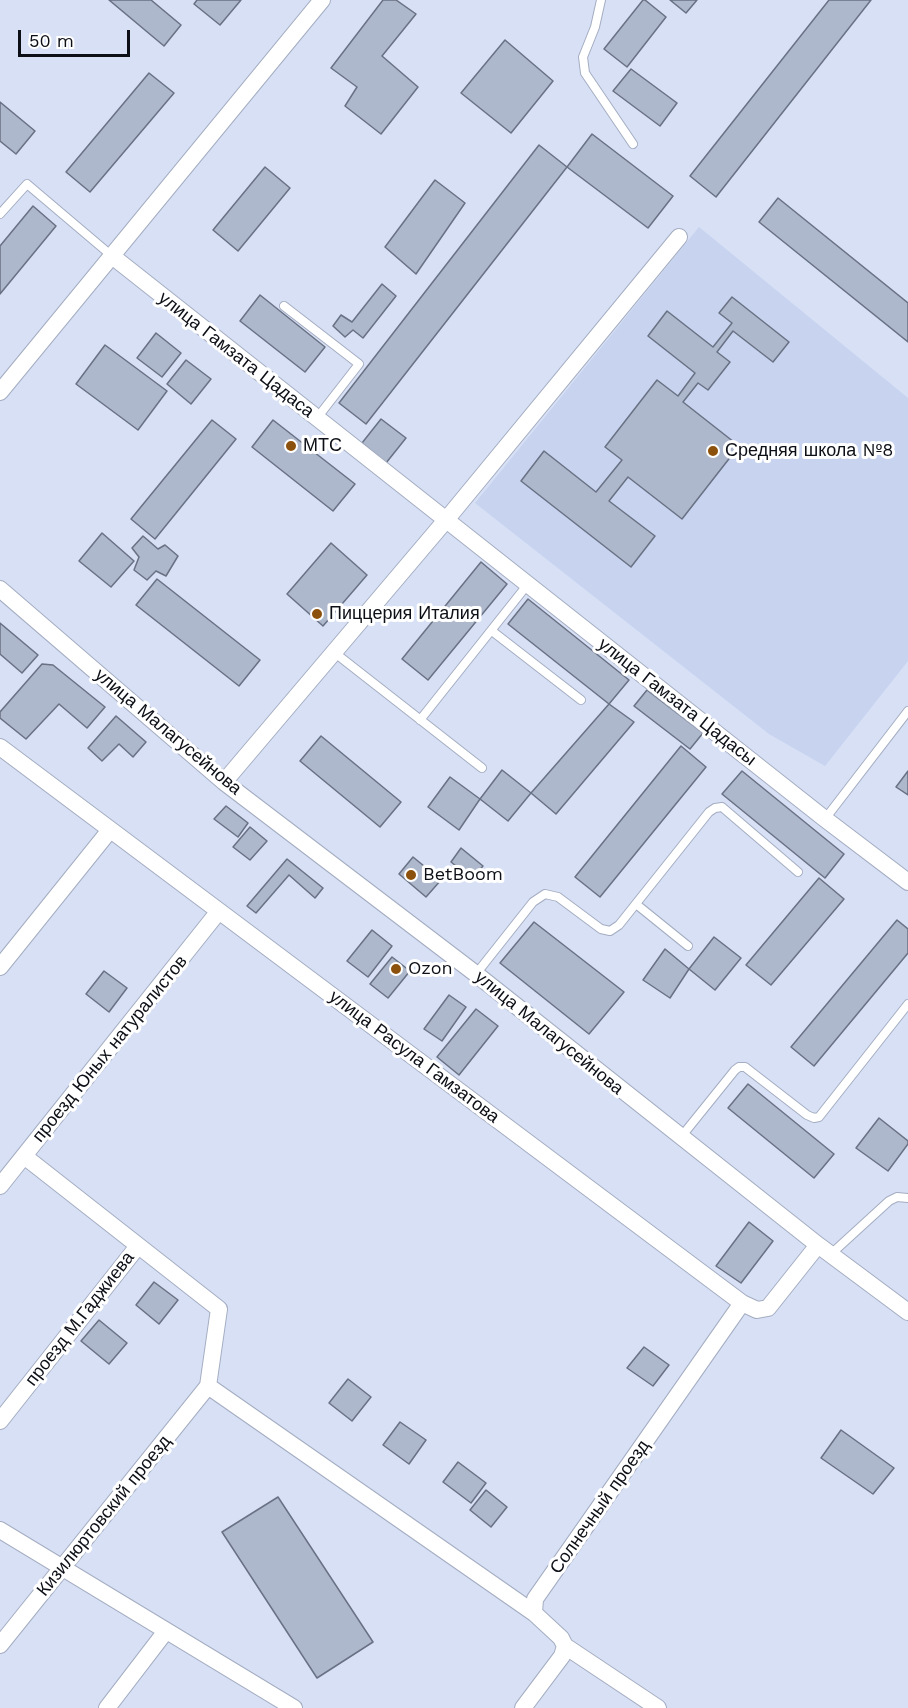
<!DOCTYPE html>
<meta charset="utf-8">
<style>
body{margin:0}
#map{position:relative;width:908px;height:1708px;overflow:hidden;background:#d7e0f5;font-family:"Work Sans",sans-serif}
canvas{display:block}
.scale{position:absolute;left:18px;top:30px;width:112px;height:27px;box-sizing:border-box;border:3px solid #0c0f16;border-top:0;padding-left:8px;font-size:18px;line-height:21px;white-space:nowrap;color:#0c0f16;-webkit-text-stroke:4px #fff;paint-order:stroke}
</style>
<div id="map">
<canvas width="908" height="1708"></canvas>
<div class="scale">50 m</div>
</div>
<script>
const g = document.querySelector('canvas').getContext('2d');
g.lineJoin = 'round';
function paint(path, color) {
  g.fillStyle = color;
  g.fill(path, 'evenodd');
}
function strokePath(path, color, width, dash) {
  g.strokeStyle = color;
  g.lineWidth = width;
  g.lineCap = dash ? 'butt' : 'round';
  g.setLineDash(dash || []);
  g.stroke(path);
}
function write(font, color, halo, rows, align = 'center') {
  g.font = font + ' "Work Sans",sans-serif';
  g.lineWidth = 6;
  g.setLineDash([]);
  g.textBaseline = 'middle';
  g.strokeStyle = halo;
  g.fillStyle = color;
  for (const [text, x, y, turn = 0] of rows) {
    g.save();
    g.translate(x, y);
    g.rotate((+turn || 0) * Math.PI / 180);
    g.textAlign = isNaN(turn) ? turn : align;
    if (halo) g.strokeText(text, 0, 0);
    g.fillText(text, 0, 0);
    g.restore();
  }
}
paint(new Path2D(`
 M 699,227 L 908,398 L 908,661 L 825,766 L 769,734 L 475,503 Z`), '#c7d3ef');
const building = new Path2D(`
 M 109,0 L 151,0 L 181,25 L 164,46 Z
 M 197,0 L 241,0 L 220,25 L 194,4 Z
 M 383,0 L 396,0 L 416,14 L 382,56 L 418,87 L 381,134 L 345,106 L 357,87 L 331,68 Z
 M 643,0 L 645,0 L 666,17 L 627,67 L 604,49 Z
 M 670,0 L 697,0 L 686,13 Z
 M 829,0 L 871,0 L 716,197 L 690,176 Z
 M 505,40 L 553,81 L 511,133 L 461,93 Z
 M 631,69 L 677,103 L 660,126 L 613,91 Z
 M 149,73 L 174,93 L 90,192 L 66,172 Z
 M 0,102 L 35,131 L 16,154 L 0,141 Z
 M 592,134 L 673,196 L 648,228 L 567,167 Z
 M 539,145 L 567,167 L 366,424 L 339,403 Z
 M 265,167 L 290,188 L 238,251 L 213,230 Z
 M 435,180 L 465,203 L 416,274 L 385,247 Z
 M 778,198 L 908,303 L 908,342 L 759,222 Z
 M 33,206 L 56,226 L 0,294 L 0,246 Z
 M 382,284 L 396,296 L 363,338 L 353,330 L 345,337 L 333,326 L 341,315 L 352,322 Z
 M 260,295 L 325,347 L 305,372 L 240,321 Z
 M 732,297 L 789,342 L 773,362 L 733,331 L 717,352 L 730,362 L 708,390 L 698,383 L 683,402 L 739,446 L 682,519 L 628,477 L 609,501 L 655,536 L 631,567 L 521,481 L 544,451 L 596,492 L 622,460 L 605,447 L 657,380 L 678,396 L 695,373 L 648,336 L 667,311 L 713,347 L 732,323 L 719,313 Z
 M 156,333 L 181,353 L 162,377 L 137,358 Z
 M 105,345 L 167,391 L 138,430 L 76,384 Z
 M 186,360 L 211,379 L 191,404 L 167,384 Z
 M 381,419 L 406,438 L 386,463 L 362,443 Z
 M 212,420 L 236,439 L 155,539 L 131,519 Z
 M 273,420 L 355,484 L 333,511 L 252,447 Z
 M 102,533 L 134,561 L 111,587 L 79,561 Z
 M 143,536 L 158,549 L 165,545 L 178,556 L 166,576 L 156,571 L 147,580 L 134,570 L 139,557 L 132,548 Z
 M 331,543 L 367,575 L 323,626 L 287,594 Z
 M 481,562 L 507,584 L 428,680 L 402,659 Z
 M 157,579 L 260,660 L 239,686 L 136,605 Z
 M 528,599 L 629,680 L 609,704 L 508,624 Z
 M 0,623 L 38,655 L 22,673 L 0,654 Z
 M 42,664 L 53,665 L 105,707 L 87,728 L 59,704 L 26,739 L 0,718 L 0,712 Z
 M 647,690 L 703,733 L 690,749 L 634,706 Z
 M 609,704 L 634,722 L 556,814 L 531,793 Z
 M 116,716 L 146,742 L 133,757 L 119,744 L 102,761 L 88,748 Z
 M 321,736 L 401,802 L 380,827 L 300,761 Z
 M 681,746 L 706,767 L 600,897 L 575,877 Z
 M 502,770 L 531,793 L 508,821 L 480,799 Z
 M 742,771 L 844,854 L 825,878 L 722,794 Z
 M 908,771 L 908,795 L 896,787 Z
 M 450,777 L 480,799 L 459,830 L 428,807 Z
 M 226,806 L 248,823 L 238,837 L 214,819 Z
 M 250,827 L 267,841 L 250,860 L 233,847 Z
 M 461,848 L 483,866 L 472,879 L 451,862 Z
 M 413,857 L 441,880 L 426,897 L 399,874 Z
 M 287,859 L 323,888 L 315,898 L 289,875 L 256,913 L 247,906 Z
 M 819,878 L 844,899 L 771,985 L 746,965 Z
 M 897,920 L 908,929 L 908,953 L 814,1066 L 791,1047 Z
 M 534,922 L 624,992 L 589,1034 L 500,963 Z
 M 372,930 L 392,946 L 368,977 L 347,961 Z
 M 714,937 L 741,958 L 715,990 L 689,969 Z
 M 665,949 L 689,969 L 670,998 L 643,980 Z
 M 392,957 L 410,971 L 388,998 L 370,984 Z
 M 104,971 L 127,988 L 109,1012 L 86,994 Z
 M 449,995 L 466,1007 L 442,1041 L 424,1029 Z
 M 476,1009 L 498,1026 L 459,1075 L 437,1057 Z
 M 748,1084 L 834,1154 L 814,1178 L 728,1108 Z
 M 879,1118 L 908,1141 L 908,1144 L 888,1171 L 856,1148 Z
 M 749,1222 L 773,1241 L 741,1283 L 716,1266 Z
 M 154,1282 L 178,1300 L 159,1324 L 136,1305 Z
 M 99,1320 L 127,1343 L 109,1364 L 81,1341 Z
 M 644,1347 L 669,1365 L 653,1386 L 627,1368 Z
 M 348,1379 L 371,1397 L 352,1421 L 329,1403 Z
 M 400,1422 L 426,1440 L 409,1464 L 383,1445 Z
 M 841,1430 L 894,1468 L 873,1494 L 821,1458 Z
 M 458,1462 L 486,1483 L 471,1503 L 443,1482 Z
 M 486,1490 L 507,1507 L 491,1527 L 470,1510 Z
 M 278,1497 L 373,1642 L 317,1678 L 222,1532 Z`);
paint(building, '#aeb8cc');
strokePath(building, '#697184', 1.5);
const lane = new Path2D(`
 M 601,0 L 595,27 L 583,57 L 585,73 L 633,144
 M 0,214 L 27,184 L 112,256
 M 284,306 L 359,364 L 317,418
 M 492,631 L 581,700
 M 335,653 L 482,768
 M 420,720 L 528,584
 M 825,819 L 908,711
 M 636,904 L 688,946
 M 476,974 L 533,902 L 545,894 L 558,897 L 601,929 L 610,931 L 619,925 L 709,812 L 715,808 L 722,807 L 798,872
 M 681,1137 L 735,1070 L 739,1067 L 745,1067 L 807,1115 L 814,1118 L 819,1117 L 908,1004
 M 831,1254 L 889,1201 L 897,1197 L 908,1198`);
const street = new Path2D(`
 M 112,256 L 825,819 L 908,882
 M 0,392 L 322,0
 M 0,589 L 224,782 L 476,974 L 818,1245 L 908,1312
 M 0,747 L 742,1303 L 757,1310 L 768,1308 L 818,1245
 M 224,782 L 446,520 L 679,237
 M 0,967 L 110,830
 M 24,1156 L 219,1309 L 208,1386 L 534,1613
 M 0,1186 L 219,911
 M 0,1421 L 138,1246
 M 0,1530 L 294,1708
 M 0,1645 L 208,1386
 M 565,1646 L 658,1708
 M 107,1708 L 166,1631
 M 523,1708 L 562,1656 L 565,1646 L 561,1638 L 534,1613 L 535,1599 L 742,1303`);
strokePath(lane, '#a4adc1', 10);
strokePath(street, '#a4adc1', 18);
strokePath(lane, '#fff', 8);
strokePath(street, '#fff', 16);
for (const [x, y, r, color] of [
 [291,446,6,"#8c510d"],
 [713,451,6,"#8c510d"],
 [317,614,6,"#8c510d"],
 [411,875,6,"#8c510d"],
 [396,969,6,"#8c510d"]
]) {
  const dot = new Path2D();
  dot.arc(x, y, r, 0, 2 * Math.PI);
  g.fillStyle = color;
  g.fill(dot);
  strokePath(dot, '#fff', 2);
}
write('18px', '#0c0f16', '#fff', [
 ["улица Гамзата Цадаса",236,355,38],
 ["улица Гамзата Цадасы",677,702,38],
 ["улица Малагусейнова",168,732,40],
 ["улица Малагусейнова",549,1033,39],
 ["проезд Юных натуралистов",110,1049,-51],
 ["улица Расула Гамзатова",414,1057,37],
 ["проезд М.Гаджиева",80,1319,-52],
 ["Солнечный проезд",600,1507,-55],
 ["Кизилюртовский проезд",104,1516,-51]
]);
write('18px', '#0c0f16', '#fff', [
 ["МТС",303,446],
 ["Средняя школа №8",725,451],
 ["Пиццерия Италия",329,614],
 ["BetBoom",423,875],
 ["Ozon",408,969]
], 'left');
</script>
